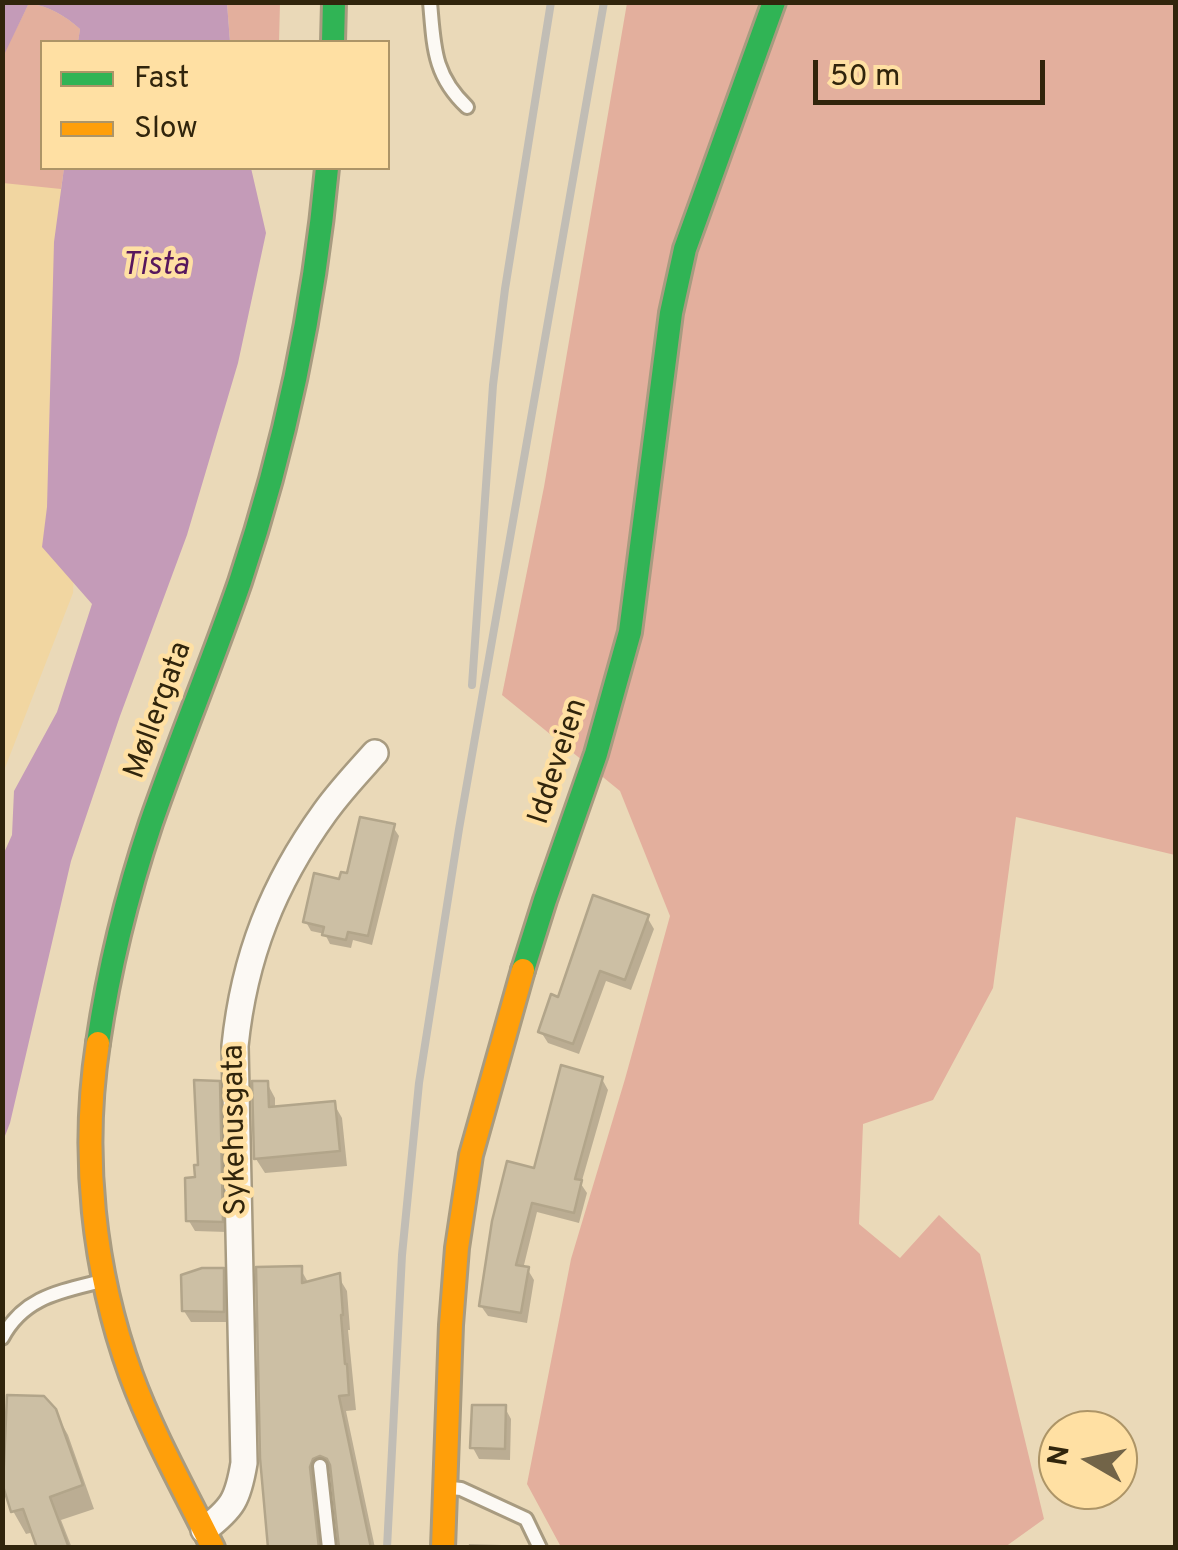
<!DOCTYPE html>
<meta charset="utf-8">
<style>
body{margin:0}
#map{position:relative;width:1178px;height:1550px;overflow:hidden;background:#ead9b8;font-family:Overpass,sans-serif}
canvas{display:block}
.frame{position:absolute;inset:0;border:5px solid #31250c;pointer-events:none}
.legend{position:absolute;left:40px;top:40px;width:350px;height:130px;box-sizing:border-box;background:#ffe0a3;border:2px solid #ad9567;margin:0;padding:12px 18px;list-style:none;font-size:30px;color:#31250c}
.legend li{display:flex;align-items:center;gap:20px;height:50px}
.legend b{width:50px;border:2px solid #ad9567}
.north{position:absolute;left:1038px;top:1410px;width:100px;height:100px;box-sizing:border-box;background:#ffe0a3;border:2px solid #ad9567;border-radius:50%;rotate:279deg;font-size:28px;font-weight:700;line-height:40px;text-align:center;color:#31250c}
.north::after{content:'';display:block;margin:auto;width:35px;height:45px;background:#726448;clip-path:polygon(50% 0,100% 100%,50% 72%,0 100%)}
.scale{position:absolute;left:813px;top:60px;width:232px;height:45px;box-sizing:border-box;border:5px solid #31250c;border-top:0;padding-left:12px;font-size:30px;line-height:35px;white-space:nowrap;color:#31250c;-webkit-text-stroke:8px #ffe0a3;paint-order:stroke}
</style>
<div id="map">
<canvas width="1178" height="1550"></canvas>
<div class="frame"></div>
<ul class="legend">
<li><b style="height:12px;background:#30b455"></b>Fast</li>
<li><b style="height:12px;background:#ff9f0a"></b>Slow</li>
</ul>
<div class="north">N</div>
<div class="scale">50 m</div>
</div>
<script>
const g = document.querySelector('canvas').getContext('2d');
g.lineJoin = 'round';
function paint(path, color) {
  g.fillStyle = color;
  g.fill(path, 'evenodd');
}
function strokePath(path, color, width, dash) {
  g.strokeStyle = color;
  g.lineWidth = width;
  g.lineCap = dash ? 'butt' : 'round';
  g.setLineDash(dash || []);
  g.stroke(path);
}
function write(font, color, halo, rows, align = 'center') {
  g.font = font + ' Overpass,sans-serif';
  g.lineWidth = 9;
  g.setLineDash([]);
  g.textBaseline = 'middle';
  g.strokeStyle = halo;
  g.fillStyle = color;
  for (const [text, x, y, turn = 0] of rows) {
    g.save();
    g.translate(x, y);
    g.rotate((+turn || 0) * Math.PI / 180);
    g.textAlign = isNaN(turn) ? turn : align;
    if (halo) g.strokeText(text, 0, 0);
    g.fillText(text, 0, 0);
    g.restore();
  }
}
paint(new Path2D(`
 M 3,3 L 139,3 L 100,42 L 42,42 L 42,168 L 93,168 L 73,593 L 3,773 Z`), '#f1d6a1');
paint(new Path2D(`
 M 29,3 C 50,7 64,15 80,29 L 78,42 L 42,42 L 42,168 L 64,168 L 61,189 L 3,183 L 2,57 Z
 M 227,3 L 280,3 L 279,42 L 230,42 Z
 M 627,3 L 1175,3 L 1175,855 L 1016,817 L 993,988 L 933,1100 L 863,1124 L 859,1224 L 900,1258 L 939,1215 L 980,1254 L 1044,1519 L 1005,1547 L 561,1547 L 527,1484 L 571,1259 L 625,1079 L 670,916 L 620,791 L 502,695 L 544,487 Z`), '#e3af9d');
paint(new Path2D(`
 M 3,2 L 227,3 L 230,42 L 78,42 L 80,29 C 64,15 50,7 29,3 L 3,57 Z
 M 64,168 L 251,168 L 266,233 L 238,363 L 187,535 L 120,716 L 71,861 L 10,1123 L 3,1141 L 3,855 L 12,835 L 14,791 L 57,712 L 92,604 L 42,547 L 47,507 L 54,242 Z`), '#c49bb8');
paint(new Path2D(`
 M 393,827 L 399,836 L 372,945 L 353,940 L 351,948 L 330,944 L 325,934 L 311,931 L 306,922 Z
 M 647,917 L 654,929 L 631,990 L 606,981 L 579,1054 L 548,1043 L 541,1032 Z
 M 602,1079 L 608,1090 L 581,1184 L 587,1193 L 579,1223 L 537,1212 L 523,1269 L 528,1270 L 534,1280 L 527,1323 L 488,1316 L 481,1306 L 535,1171 Z
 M 218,1083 L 224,1094 L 227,1232 L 195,1231 L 189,1221 Z
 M 267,1083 L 275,1098 L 275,1109 L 334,1104 L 342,1118 L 347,1166 L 265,1173 L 256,1159 Z
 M 300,1268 L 309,1284 L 338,1276 L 347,1291 L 350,1330 L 348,1330 L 356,1410 L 346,1411 L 375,1548 L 341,1548 L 333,1472 L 327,1471 L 319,1477 L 324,1548 L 271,1548 Z
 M 222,1270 L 229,1282 L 230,1322 L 191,1322 L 184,1311 Z
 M 505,1408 L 511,1419 L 510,1460 L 479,1459 L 473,1448 Z
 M 54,1410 L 68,1435 L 94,1509 L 61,1520 L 72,1548 L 40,1548 L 34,1532 L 26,1534 L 13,1511 Z
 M 469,1544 L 502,1545 L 504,1548 L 468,1548 Z`), '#0003');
const building = new Path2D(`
 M 360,817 L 395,824 L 368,936 L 348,932 L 346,940 L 322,935 L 324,927 L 303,922 L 314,873 L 339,879 L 341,872 L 347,873 Z
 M 593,895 L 649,915 L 625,980 L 600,971 L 573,1044 L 538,1032 L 551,994 L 558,997 Z
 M 561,1065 L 603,1077 L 575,1179 L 582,1180 L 574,1213 L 532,1203 L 516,1265 L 529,1267 L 521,1313 L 479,1306 L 492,1221 L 507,1161 L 534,1168 Z
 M 194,1080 L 220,1081 L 223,1222 L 186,1221 L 185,1178 L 195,1177 L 194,1165 L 198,1165 Z
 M 252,1081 L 268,1081 L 269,1107 L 335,1101 L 340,1151 L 254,1159 Z
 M 302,1266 L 302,1283 L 340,1273 L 343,1315 L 341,1315 L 345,1364 L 347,1364 L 349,1395 L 339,1396 L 371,1548 L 339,1548 L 330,1465 L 327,1459 L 320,1456 L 313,1459 L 310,1467 L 319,1548 L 268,1548 L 260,1458 L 256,1267 Z
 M 202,1268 L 224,1268 L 224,1312 L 182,1311 L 181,1275 Z
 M 7,1395 L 44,1396 L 56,1409 L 83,1485 L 50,1497 L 69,1548 L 37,1548 L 23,1509 L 11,1512 L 3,1486 Z
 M 472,1405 L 506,1405 L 505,1449 L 470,1448 Z`);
paint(building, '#ccbfa4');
strokePath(building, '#b2a58a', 2.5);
const lane = new Path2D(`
 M 430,2 C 434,46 433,75 467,107
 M 2,1338 C 23,1298 58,1292 98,1282
 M 320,1466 L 329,1548
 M 451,1488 L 461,1489 L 526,1519 L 540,1548`);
const street = new Path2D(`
 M 204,1530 C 233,1508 238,1499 244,1463 L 235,1046 C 244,957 273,884 325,812 C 340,791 358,772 375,753`);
const fast = new Path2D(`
 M 333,42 L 334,2
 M 523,970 L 545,900 L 596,754 L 630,632 L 671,313 L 685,249 L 774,2
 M 98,1043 C 109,968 127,895 151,823 C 179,742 212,663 240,582 C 285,447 314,309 327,168`);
const slow = new Path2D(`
 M 98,1043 C 81,1154 93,1270 131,1375 C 153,1435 185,1491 213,1548
 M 443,1548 L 451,1325 L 457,1248 L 471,1155 L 523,970`);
strokePath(lane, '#a89b80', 18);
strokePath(street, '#a89b80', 30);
strokePath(fast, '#a89b80', 28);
strokePath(slow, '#a89b80', 28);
strokePath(lane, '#fcf9f4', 12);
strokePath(street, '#fcf9f4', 25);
strokePath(fast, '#30b455', 22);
strokePath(slow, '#ff9f0a', 22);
strokePath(new Path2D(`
 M 472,685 L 493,385 L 505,289 L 551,2
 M 387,1548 L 402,1255 L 419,1083 L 459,829 L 604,2`), '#c1bdb5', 8);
write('30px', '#31250c', '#ffe0a3', [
 ["Møllergata",160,711,-70],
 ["Iddeveien",560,762,-72],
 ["Sykehusgata",237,1130,-91]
]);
write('italic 32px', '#57175d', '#ffe0a3', [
 ["Tista",155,268]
]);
</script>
